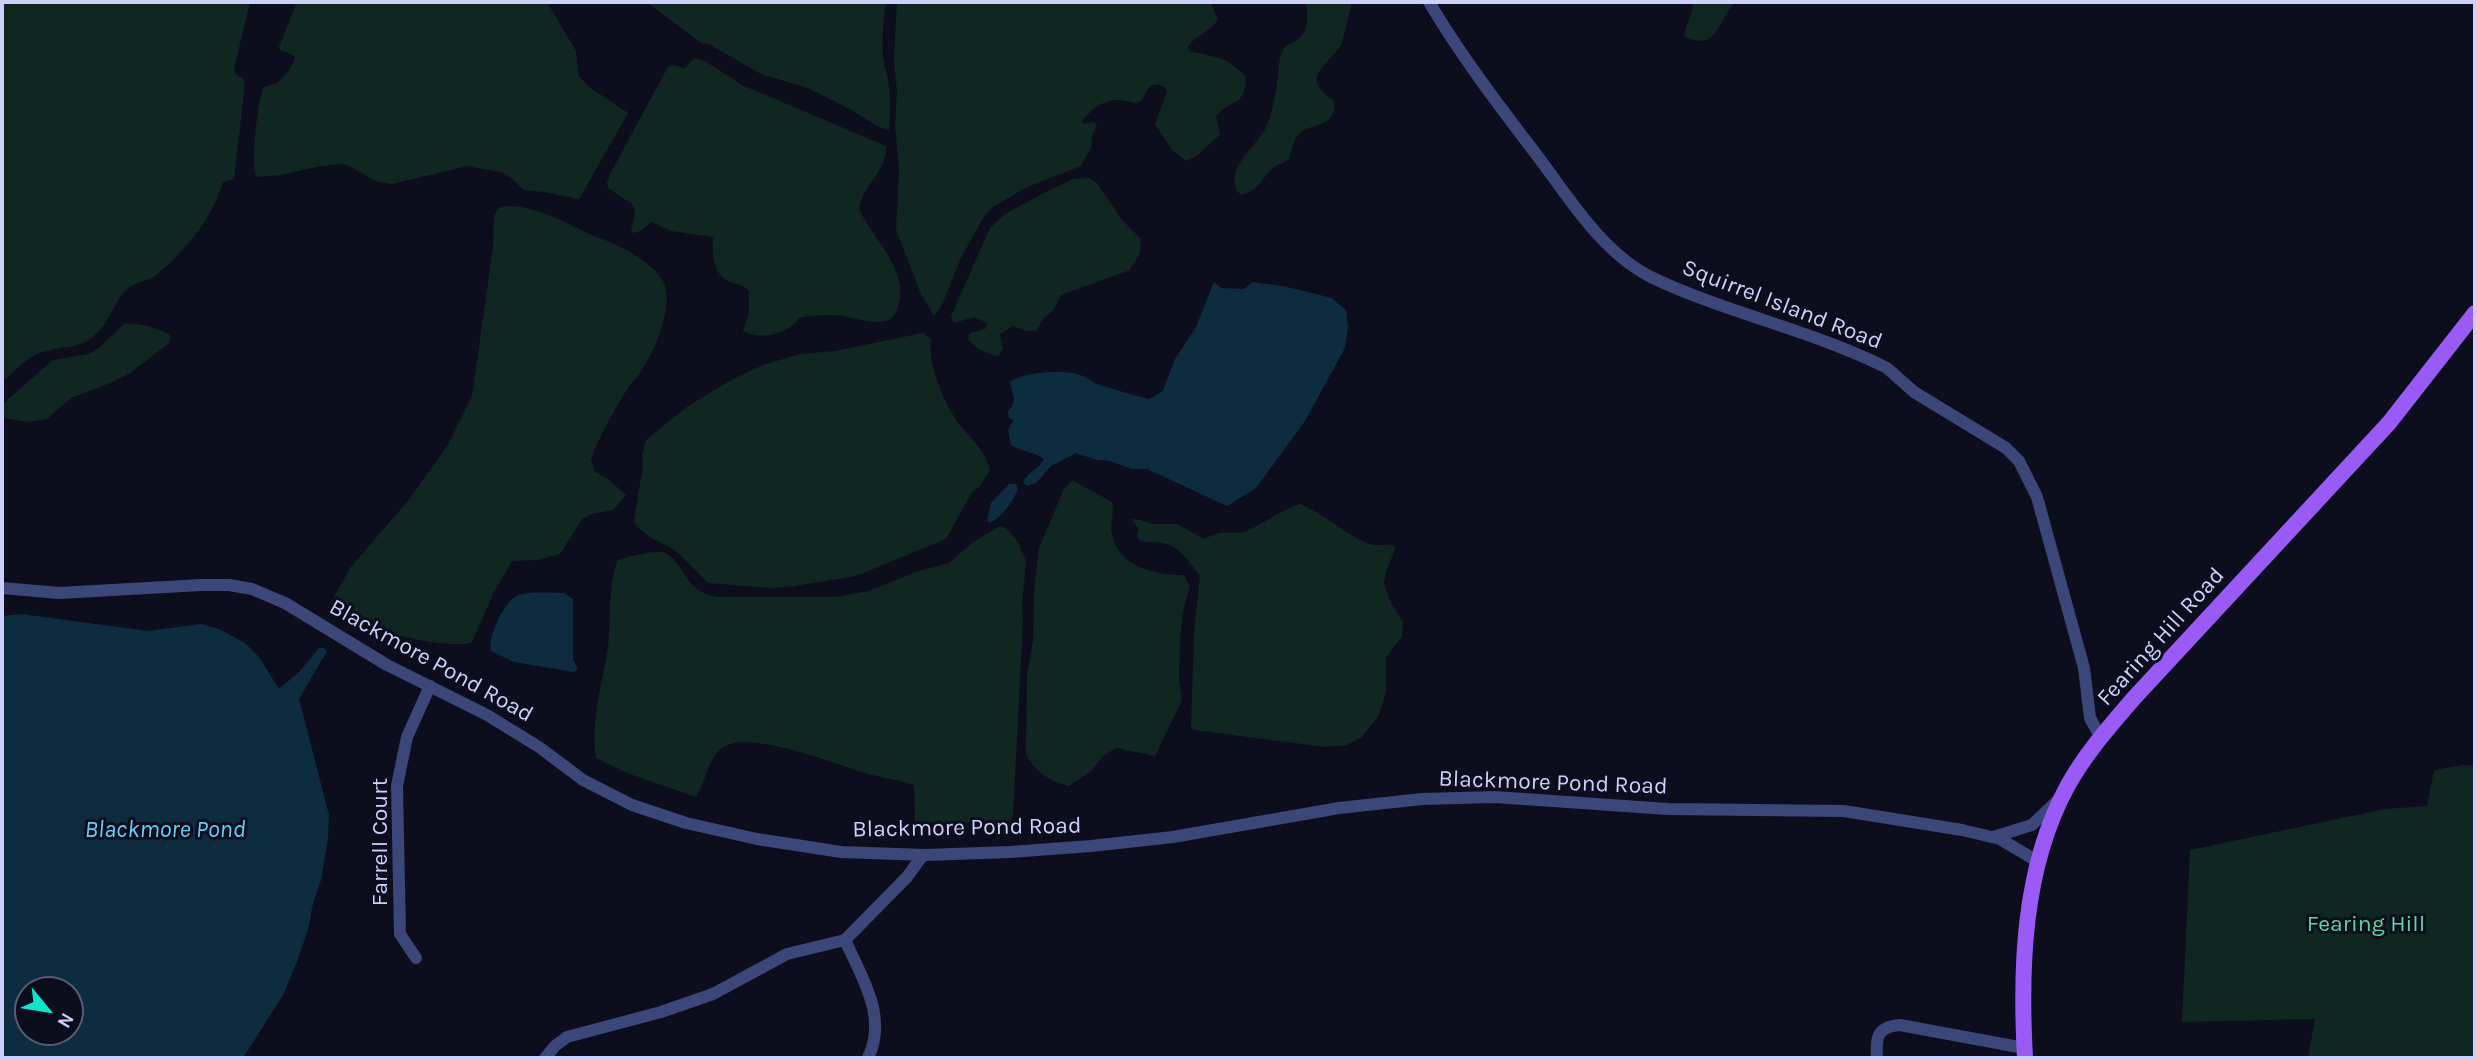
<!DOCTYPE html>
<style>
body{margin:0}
#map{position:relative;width:2477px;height:1060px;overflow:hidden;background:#0d0e1d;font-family:Karla,sans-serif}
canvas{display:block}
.frame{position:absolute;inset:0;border:4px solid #ccd1fc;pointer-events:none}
.north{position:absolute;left:14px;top:976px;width:70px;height:70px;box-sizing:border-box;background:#0d0e1d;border:2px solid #595c76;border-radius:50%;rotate:120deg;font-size:19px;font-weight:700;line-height:28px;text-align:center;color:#ccd1fc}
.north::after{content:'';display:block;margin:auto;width:24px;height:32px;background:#0ee5cb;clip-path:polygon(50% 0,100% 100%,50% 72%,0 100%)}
</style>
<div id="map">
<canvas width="2477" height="1060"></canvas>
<div class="frame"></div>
<div class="north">N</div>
</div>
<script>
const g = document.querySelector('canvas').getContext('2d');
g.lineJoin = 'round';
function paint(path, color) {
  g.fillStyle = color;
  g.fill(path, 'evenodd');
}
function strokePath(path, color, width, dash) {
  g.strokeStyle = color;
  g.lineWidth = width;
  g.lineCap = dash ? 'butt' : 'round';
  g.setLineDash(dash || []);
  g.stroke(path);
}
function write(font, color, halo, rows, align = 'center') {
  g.font = font + ' Karla,sans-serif';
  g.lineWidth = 6;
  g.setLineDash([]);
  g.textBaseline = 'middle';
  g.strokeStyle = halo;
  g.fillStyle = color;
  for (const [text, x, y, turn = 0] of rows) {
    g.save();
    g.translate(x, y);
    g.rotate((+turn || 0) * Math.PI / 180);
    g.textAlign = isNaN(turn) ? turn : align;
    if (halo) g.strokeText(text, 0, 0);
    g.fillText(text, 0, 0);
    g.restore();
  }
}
paint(new Path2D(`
 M 2,2 L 250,2 L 234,69 L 236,75 L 243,78 L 245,84 L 234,179 L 223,182 C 211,220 188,247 159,273 C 150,282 136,280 126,290 C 111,307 108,328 87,341 C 74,348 60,347 46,351 C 30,354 18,368 7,378 L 2,379 Z
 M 297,2 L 547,2 L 576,51 L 578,75 L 589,87 L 628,113 L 579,199 L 543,192 L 524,190 L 511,178 L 500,172 L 467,166 L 392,184 L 375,181 L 350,166 L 342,164 L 321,166 L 281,175 L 256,177 C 251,163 257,101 264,87 L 277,83 L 289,71 L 295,58 L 293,55 L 280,50 L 279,47 Z
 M 647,2 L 886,2 C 883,21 882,38 883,58 C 884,65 887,72 888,80 C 890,89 891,122 889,130 L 879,127 L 848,108 L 808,88 L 761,74 L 709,44 L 701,43 Z
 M 897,2 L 1210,2 L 1218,19 C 1211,31 1197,35 1188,46 L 1189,51 C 1216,58 1226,55 1246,77 C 1245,110 1228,98 1216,117 L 1220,135 C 1209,143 1199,157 1186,161 L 1172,150 L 1155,124 L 1167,92 L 1166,88 L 1158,84 L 1150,86 L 1141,101 L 1136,103 C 1130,103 1125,100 1119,100 C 1104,99 1091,109 1082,121 L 1083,124 L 1093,122 L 1097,125 L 1092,136 L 1091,148 L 1081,166 L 1025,188 L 993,207 L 984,216 L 959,262 L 943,303 L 934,316 L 921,294 L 896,230 L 899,170 L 895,125 L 897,92 L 894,60 Z
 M 1305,2 L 1352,2 C 1350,9 1343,41 1341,45 C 1326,68 1299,76 1334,101 C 1336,129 1315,121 1300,133 C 1292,140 1293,151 1288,160 C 1284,162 1276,165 1272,169 C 1261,179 1258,193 1240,194 C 1221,171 1256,147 1265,129 C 1273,114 1276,92 1278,76 C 1279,67 1279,58 1283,50 C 1286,44 1291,44 1296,41 C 1309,32 1309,15 1305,2 Z
 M 1693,2 L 1735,2 C 1719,20 1717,53 1684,36 C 1686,23 1693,14 1693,2 Z
 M 694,58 L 705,61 L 742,85 L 886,146 C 888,170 862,186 859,209 C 873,240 914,274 896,312 C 893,319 886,322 879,322 C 866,322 854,318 842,316 C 828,314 812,315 799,318 C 789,334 761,341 743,331 L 749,312 L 749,291 C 743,285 741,285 733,283 C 713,278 712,254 713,237 L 671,231 L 652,222 L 638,232 L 631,233 L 635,209 L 632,204 L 608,188 L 607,183 L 611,172 L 668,67 L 671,65 L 685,68 Z
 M 1089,178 L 1097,183 L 1122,220 L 1141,239 L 1140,253 L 1130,270 L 1061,295 L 1054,310 L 1044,318 L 1036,331 L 1026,331 L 1013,326 L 1000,334 L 1003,349 L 998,356 C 987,355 974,347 968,339 L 970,333 L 985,329 L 987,323 L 974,317 L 954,323 L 951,316 L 990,228 L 1005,214 L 1040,195 L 1073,179 Z
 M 507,206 C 544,206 569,227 602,239 C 622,247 657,263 665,286 C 673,308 654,353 641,371 C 638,377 632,382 628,388 C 614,410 600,435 591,459 L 594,471 L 608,479 L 626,495 L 613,510 L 592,514 L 582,519 L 560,554 L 537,560 L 512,561 L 494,592 L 472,642 C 450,652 341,626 330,604 L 350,568 L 407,502 L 448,445 L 472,396 L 493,248 L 494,215 L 499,208 Z
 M 125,323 C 140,324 157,327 170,335 L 169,343 L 130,373 L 113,382 L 71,398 L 47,419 L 29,422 L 2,418 L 2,407 L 8,399 L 53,360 L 89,354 L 100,347 Z
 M 923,333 L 931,339 C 927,362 944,403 957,421 C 969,437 986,451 990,470 L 979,487 L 972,492 L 946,539 L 856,576 L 794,586 L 770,588 L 708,583 L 674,549 L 651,538 L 637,527 L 634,521 L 643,465 L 642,455 L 646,440 L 688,406 L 731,380 L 763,365 L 800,354 L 835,351 Z
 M 1072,480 L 1112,502 C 1115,513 1109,524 1112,535 C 1120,568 1156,575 1184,575 L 1190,586 L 1183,611 L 1180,640 L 1179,680 L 1182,700 L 1155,756 L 1116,748 L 1103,756 L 1091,771 L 1069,786 C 1051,782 1032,770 1026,753 L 1027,675 L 1033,641 L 1034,591 L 1039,548 L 1064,489 Z
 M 1300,504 C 1325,514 1344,534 1369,544 C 1379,547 1388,542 1396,547 L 1386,572 L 1384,584 L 1391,603 L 1403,622 L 1402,637 L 1386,657 L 1386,691 L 1382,706 L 1379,715 L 1361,738 L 1346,745 L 1325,747 L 1194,730 L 1191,727 L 1194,632 L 1200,576 C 1192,566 1181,548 1167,544 C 1158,541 1148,544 1139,540 L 1137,535 L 1139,529 L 1131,519 L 1141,520 L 1152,524 L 1177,524 L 1204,539 C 1209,537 1214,534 1219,533 C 1228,531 1237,535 1246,531 C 1266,523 1280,510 1300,504 Z
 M 1000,526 L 1006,528 L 1018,542 L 1026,561 L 1022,605 L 1023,622 L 1013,816 L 1008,824 L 1000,827 L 962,822 L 915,823 L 914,785 C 896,779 878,777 861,772 C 831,762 753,732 725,746 C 708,755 706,782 696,797 L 627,773 L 596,758 C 590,720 603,683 608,646 C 611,622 608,580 618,560 C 627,557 659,548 667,554 C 688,568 682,589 716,597 L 836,597 L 869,591 L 921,570 L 949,563 L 973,542 Z
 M 2463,765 L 2475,766 L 2475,1058 L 2308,1058 L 2315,1019 L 2182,1022 L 2190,850 L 2385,809 L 2427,806 L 2434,770 Z`), '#102621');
paint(new Path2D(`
 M 1214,282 L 1221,288 L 1244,289 L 1252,282 L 1283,286 L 1332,298 L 1346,310 L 1348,328 L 1345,348 L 1305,421 L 1256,488 L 1227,506 L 1147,469 L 1132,469 L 1110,461 L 1097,460 L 1076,453 L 1051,466 L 1036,483 L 1027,486 L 1023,482 C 1028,472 1039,469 1044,459 C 1034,451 1022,452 1011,445 L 1008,430 L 1014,420 L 1009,418 L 1008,412 C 1019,397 1012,397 1010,382 C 1022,372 1065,369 1080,375 C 1087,377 1093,383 1100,385 C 1116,390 1133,395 1149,399 L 1163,391 L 1175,359 L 1196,327 Z
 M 1009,484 L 1016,484 L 1018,489 C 1013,501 1003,517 990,523 L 987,521 L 991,503 Z
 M 564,593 L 573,599 L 573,660 L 578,669 L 574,672 L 514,662 L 491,651 C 487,637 505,599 519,595 C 532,591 551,593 564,593 Z
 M 21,614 L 148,631 L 201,624 L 219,629 L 245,643 L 259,657 L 279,689 L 299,672 L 319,648 L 324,648 L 327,651 L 299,699 L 329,815 L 328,839 L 321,880 L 313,903 L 308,930 L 296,964 L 283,995 L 243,1058 L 2,1058 L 2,616 ZM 28,990 L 70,990 L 70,1032 L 28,1032 Z`), '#0e2c3f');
strokePath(new Path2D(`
 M 1429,2 C 1461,56 1500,107 1539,158 C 1571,201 1604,255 1655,279 C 1730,314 1814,331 1887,368 L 1914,392 L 2006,448 L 2019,461 L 2037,497 L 2084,668 L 2090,718 L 2101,738
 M 2,588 L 59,593 L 201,585 L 229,585 L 252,589 L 285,603 L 387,665 L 487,715 L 539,747 L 583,780 L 632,805 L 686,823 L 757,839 L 841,852 L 925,855 L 1010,852 L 1091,846 L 1173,837 L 1339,808 L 1422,799 L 1495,797 L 1668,809 L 1844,811 L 1962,830 L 2000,839 L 2037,861
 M 1993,837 L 2032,825 L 2057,801
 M 845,940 C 862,978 888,1017 868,1058
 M 416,958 L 400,934 L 397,786 L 407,737 L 430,686
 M 545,1058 L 555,1046 L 567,1037 L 661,1012 L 713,994 L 787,954 L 845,940 L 907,877 L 923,855
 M 1877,1058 C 1876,1038 1876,1027 1900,1025 L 2024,1048`), '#3b4679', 12);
strokePath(new Path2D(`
 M 2025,1058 C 2020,968 2023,868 2067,787 C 2085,754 2110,726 2134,698 L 2389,423 L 2475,313`), '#995af5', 16);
write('23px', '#ccd1fc', '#0d0e1d', [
 ["Squirrel Island Road",1782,305,21],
 ["Fearing Hill Road",2161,637,-48],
 ["Blackmore Pond Road",431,661,29],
 ["Blackmore Pond Road",1553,783,2],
 ["Blackmore Pond Road",967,828,-1],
 ["Farrell Court",380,842,-90]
]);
write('23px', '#5ed69d', '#0d0e1d', [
 ["Fearing Hill",2366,924]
]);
write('italic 24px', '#61d1f5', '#0d0e1d', [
 ["Blackmore Pond",165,830]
]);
</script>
